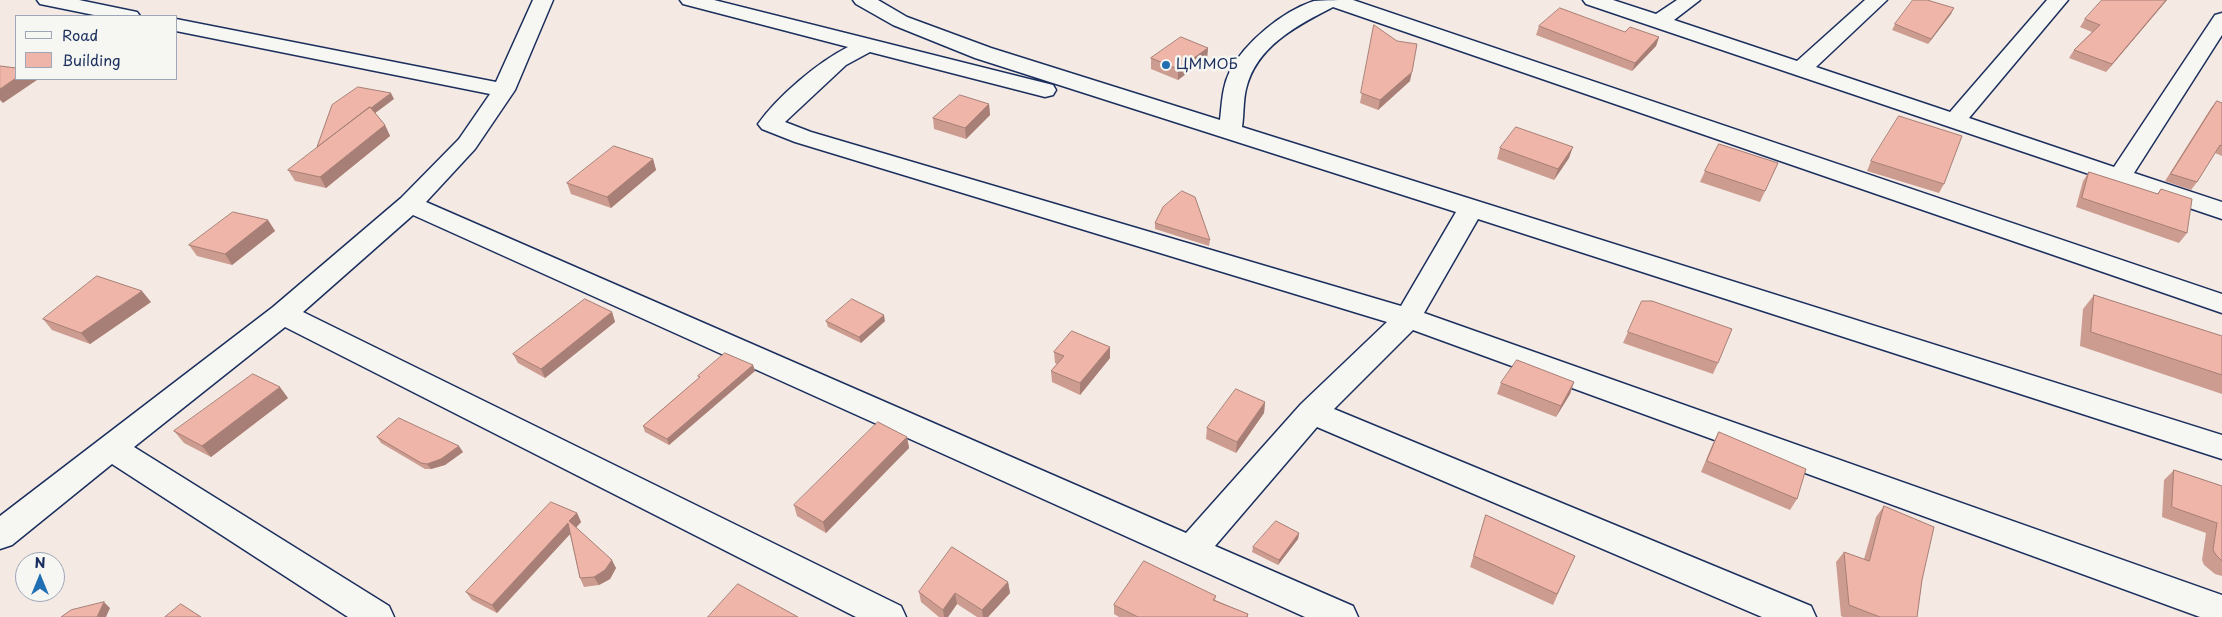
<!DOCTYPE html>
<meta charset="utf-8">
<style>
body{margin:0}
#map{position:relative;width:2222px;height:617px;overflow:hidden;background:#f4e9e3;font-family:"Playpen Sans",sans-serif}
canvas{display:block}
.legend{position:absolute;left:15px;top:15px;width:162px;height:65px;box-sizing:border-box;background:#f6f6f2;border:1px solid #9ea6b7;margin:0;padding:6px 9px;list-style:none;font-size:15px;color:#1b2f5e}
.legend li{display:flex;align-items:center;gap:10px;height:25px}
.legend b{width:25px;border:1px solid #9ea6b7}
.north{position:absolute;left:15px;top:552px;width:50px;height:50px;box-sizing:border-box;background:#f6f6f2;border:1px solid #9ea6b7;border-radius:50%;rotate:0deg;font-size:14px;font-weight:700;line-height:20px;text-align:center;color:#1b2f5e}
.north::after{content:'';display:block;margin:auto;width:18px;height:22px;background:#1f6fb2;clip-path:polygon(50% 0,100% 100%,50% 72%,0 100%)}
</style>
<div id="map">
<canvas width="2222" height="617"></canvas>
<ul class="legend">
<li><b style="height:6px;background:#f6f6f2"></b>Road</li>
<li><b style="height:14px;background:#eeb5a8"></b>Building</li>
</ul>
<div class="north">N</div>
</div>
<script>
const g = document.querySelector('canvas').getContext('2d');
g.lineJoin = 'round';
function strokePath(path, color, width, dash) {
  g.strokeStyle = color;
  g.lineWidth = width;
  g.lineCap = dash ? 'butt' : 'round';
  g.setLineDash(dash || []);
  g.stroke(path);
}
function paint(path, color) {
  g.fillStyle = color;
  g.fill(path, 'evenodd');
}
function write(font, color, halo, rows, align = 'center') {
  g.font = font + ' "Playpen Sans",sans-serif';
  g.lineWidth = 5;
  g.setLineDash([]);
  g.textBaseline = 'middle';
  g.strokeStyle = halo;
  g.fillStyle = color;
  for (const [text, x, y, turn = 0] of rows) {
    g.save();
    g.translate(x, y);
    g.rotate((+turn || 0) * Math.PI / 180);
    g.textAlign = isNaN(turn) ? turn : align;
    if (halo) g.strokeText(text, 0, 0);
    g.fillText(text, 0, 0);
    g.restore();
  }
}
const minor = new Path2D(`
 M 37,0 L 79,0 L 137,12 L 140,16 L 99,16 L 40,4 Z
 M 533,0 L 553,0 L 515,90 L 475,149 L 426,202 L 1186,533 L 1301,404 L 1387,322 L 795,142 L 762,129 L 758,124 C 778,96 818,62 848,47 L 683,4 L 680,0 L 714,0 L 1053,85 L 1056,90 L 1053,95 L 1045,97 L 870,52 L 846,65 L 785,122 L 811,132 L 1401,306 L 1456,212 L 975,58 L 893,25 L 856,4 L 853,0 L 878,0 L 907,17 L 991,48 L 1220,120 C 1222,104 1222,87 1230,71 C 1245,42 1283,11 1314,1 C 1325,0 1341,0 1353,0 L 2222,294 L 2222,313 L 1333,7 C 1298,25 1256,46 1246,89 C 1243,101 1244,115 1242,127 L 2222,435 L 2222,459 L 1478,219 L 1424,313 L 2222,595 L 2222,617 L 2200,617 L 1413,330 L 1334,409 L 1811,606 L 1816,617 L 1762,617 L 1317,427 L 1215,546 L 1353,606 L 1358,617 L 1305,617 L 413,215 L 303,312 L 901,606 L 906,617 L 856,617 L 285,327 L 134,447 L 389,606 L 394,617 L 348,617 L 112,464 L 12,545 L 0,549 L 0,516 L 273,307 L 401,198 L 459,139 L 490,94 L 176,31 L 176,19 L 496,82 Z
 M 1583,0 L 1613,0 L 1656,14 L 1677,0 L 1700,0 L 1674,20 L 1797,61 L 1865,0 L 1887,0 L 1816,67 L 1950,112 L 2047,0 L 2068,0 L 1969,118 L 2114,167 L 2215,15 L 2222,13 L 2222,35 L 2134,173 L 2222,202 L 2222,219 L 1586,4 Z`);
strokePath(minor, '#1b2f5e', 3);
paint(minor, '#f6f6f2');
paint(new Path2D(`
 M 2167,0 L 2106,72 L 2069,58 L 2074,50 L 2092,32 L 2080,27 L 2085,19 Z
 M 1951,14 L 1928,44 L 1892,30 L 1895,24 Z
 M 1374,25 L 1410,81 L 1378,110 L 1360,103 Z
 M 1539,26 L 1625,32 L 1659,37 L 1656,46 L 1632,71 L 1536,35 Z
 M 1208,48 L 1207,58 L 1178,80 L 1151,69 L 1151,58 Z
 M 394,99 L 375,113 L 385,125 L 390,136 L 326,188 L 295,181 L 288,170 Z
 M 2217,101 L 2222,103 L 2222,156 L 2215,153 L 2197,182 L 2191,190 L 2165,181 L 2211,108 Z
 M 989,104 L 990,115 L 966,139 L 934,129 L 933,118 Z
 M 1500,148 L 1569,158 L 1554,180 L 1497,159 Z
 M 653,159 L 656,170 L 611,208 L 571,194 L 567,183 Z
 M 1871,161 L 1944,184 L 1939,193 L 1867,171 Z
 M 1778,163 L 1760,202 L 1700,182 L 1705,171 Z
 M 2089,172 L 2157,194 L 2161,189 L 2187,233 L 2179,243 L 2076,207 L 2083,181 Z
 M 268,220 L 275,231 L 232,265 L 197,256 L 189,245 Z
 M 1155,223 L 1210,240 L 1209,246 L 1155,229 Z
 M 2094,295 L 2222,336 L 2222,394 L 2080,346 L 2083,309 Z
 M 151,302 L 90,344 L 52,330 L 43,319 Z
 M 612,312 L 615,322 L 545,378 L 518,363 L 513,354 Z
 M 826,321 L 885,321 L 861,343 L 828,327 Z
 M 1628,332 L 1718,363 L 1713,374 L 1623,343 Z
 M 1110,347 L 1110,358 L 1080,395 L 1052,382 L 1051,371 L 1057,364 L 1055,363 L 1054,352 Z
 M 753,365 L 755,371 L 669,445 L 645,432 L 643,426 L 699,378 L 698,376 Z
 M 1574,382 L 1570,394 L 1556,417 L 1497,394 L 1501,383 Z
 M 288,398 L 211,457 L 184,443 L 174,431 Z
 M 1265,402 L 1264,413 L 1236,453 L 1206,439 L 1207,428 Z
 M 1719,432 L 1797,499 L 1790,510 L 1701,472 L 1713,443 Z
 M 377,437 L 463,452 L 445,465 L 431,469 L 425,469 L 381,443 Z
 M 907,437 L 909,448 L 826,533 L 797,516 L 794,505 Z
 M 2174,470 L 2222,486 L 2222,576 L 2215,574 L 2204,565 L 2202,560 L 2206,533 L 2162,517 L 2164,480 Z
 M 1884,506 L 1922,580 L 1917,617 L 1843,617 L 1841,616 L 1836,562 L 1844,552 L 1864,559 L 1876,517 Z
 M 577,513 L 581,522 L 576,527 L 616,568 L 610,579 L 599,585 L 584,587 L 580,578 L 570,534 L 497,613 L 472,600 L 466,592 Z
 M 1486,515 L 1575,556 L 1553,605 L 1470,567 Z
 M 1299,533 L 1298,539 L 1278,565 L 1252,552 L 1253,547 Z
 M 1008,582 L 1010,593 L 988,617 L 977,617 L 957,604 L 948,617 L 939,617 L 921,602 L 919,592 Z
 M 1216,596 L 1215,600 L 1248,614 L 1248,617 L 1119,617 L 1114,614 L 1114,605 Z`), '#cd9c90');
paint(new Path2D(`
 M 2166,0 L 2167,0 L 2106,72 L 2112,64 Z
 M 1954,8 L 1951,14 L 1928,44 L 1931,39 Z
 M 1659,37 L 1656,46 L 1632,71 L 1635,63 Z
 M 1208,48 L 1207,58 L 1178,80 L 1178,69 Z
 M 1412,72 L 1410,81 L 1378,110 L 1380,100 Z
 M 16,78 L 16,79 L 36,79 L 37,80 L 3,103 L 0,100 L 0,89 Z
 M 391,93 L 394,99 L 320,154 L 317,148 Z
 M 989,104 L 990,115 L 966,139 L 965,128 Z
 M 385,125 L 390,136 L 326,188 L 320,177 Z
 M 1573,147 L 1569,158 L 1554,180 L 1558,169 Z
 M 653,159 L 656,170 L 611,208 L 607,197 Z
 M 268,220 L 275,231 L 232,265 L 225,254 Z
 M 142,291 L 151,302 L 90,344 L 81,333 Z
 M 612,312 L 615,322 L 545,378 L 541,369 Z
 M 884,315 L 885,321 L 861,343 L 859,337 Z
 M 1110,347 L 1110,358 L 1080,395 L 1080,383 Z
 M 753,365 L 755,371 L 669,445 L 667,439 Z
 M 1574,382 L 1570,394 L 1556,417 L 1561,406 Z
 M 280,387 L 288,398 L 211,457 L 202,446 Z
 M 1265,402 L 1264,413 L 1236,453 L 1237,442 Z
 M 907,437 L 909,448 L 826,533 L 823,522 Z
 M 459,446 L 463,452 L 445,465 L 431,469 L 427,464 Z
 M 577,513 L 581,522 L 574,530 L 569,521 Z
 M 568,523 L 572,532 L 497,613 L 492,605 Z
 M 1299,533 L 1298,539 L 1278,565 L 1279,560 Z
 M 612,560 L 616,568 L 610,579 L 599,585 L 594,577 Z
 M 1008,582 L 1010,593 L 988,617 L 983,617 L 982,610 Z
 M 955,593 L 957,604 L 948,617 L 944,617 L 943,610 Z
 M 104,602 L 110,608 L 106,617 L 97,617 Z`), '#a77f76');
const building = new Path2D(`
 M 1913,0 L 1927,0 L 1954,8 L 1931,39 L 1895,24 Z
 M 2102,0 L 2166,0 L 2112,64 L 2074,50 L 2100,25 L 2085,19 Z
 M 1560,8 L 1625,32 L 1630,27 L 1659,37 L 1635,63 L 1539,26 Z
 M 1374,25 L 1397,41 L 1417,44 L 1412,72 L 1380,100 L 1361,93 Z
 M 1181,37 L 1208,48 L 1178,69 L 1151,58 Z
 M 0,66 L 16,68 L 16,78 L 0,89 Z
 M 358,87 L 391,93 L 371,108 L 370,107 L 317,147 L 332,105 Z
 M 960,95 L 989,104 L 965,128 L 933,118 Z
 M 2217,101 L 2222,103 L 2222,146 L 2220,145 L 2197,182 L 2171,174 Z
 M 370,107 L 385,125 L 320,177 L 288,170 Z
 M 1899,116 L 1962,136 L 1944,184 L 1871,161 Z
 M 1516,127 L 1573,147 L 1558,169 L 1500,148 Z
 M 1719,144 L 1778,163 L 1765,191 L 1705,171 Z
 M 614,146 L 653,159 L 607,197 L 567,183 Z
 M 2089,172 L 2158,194 L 2161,189 L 2192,199 L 2187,233 L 2082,198 Z
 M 1182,191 L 1195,197 L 1210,240 L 1155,223 L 1163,207 Z
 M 233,212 L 268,220 L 225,254 L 189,245 Z
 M 97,276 L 142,291 L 81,333 L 43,319 Z
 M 2094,295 L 2222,336 L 2222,375 L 2091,332 Z
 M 585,299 L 612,312 L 541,369 L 513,354 Z
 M 852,299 L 884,315 L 859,337 L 826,321 Z
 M 1642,301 L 1652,301 L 1732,329 L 1718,363 L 1628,332 Z
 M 1072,331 L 1110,347 L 1080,383 L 1051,371 L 1064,356 L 1054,352 Z
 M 725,353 L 753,365 L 667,439 L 643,426 L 700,377 L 698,376 Z
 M 1517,360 L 1574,382 L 1561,406 L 1501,383 Z
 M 253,374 L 280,387 L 202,446 L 174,431 Z
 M 1236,389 L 1265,402 L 1237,442 L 1207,428 Z
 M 399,418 L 459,446 L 441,459 L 427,464 L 421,463 L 377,437 Z
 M 878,422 L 907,437 L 823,522 L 794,505 Z
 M 1719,432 L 1806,469 L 1797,499 L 1707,461 Z
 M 2174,470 L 2222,486 L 2222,561 L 2216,555 L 2213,550 L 2217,523 L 2172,507 Z
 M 551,502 L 577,513 L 569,521 L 612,560 L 605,570 L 594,577 L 580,578 L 568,523 L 492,605 L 466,592 Z
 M 1884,506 L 1934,527 L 1922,580 L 1917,617 L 1880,617 L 1849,605 L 1844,552 L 1869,561 Z
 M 1486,515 L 1575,556 L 1557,594 L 1474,556 Z
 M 1276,521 L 1299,533 L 1279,560 L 1253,547 Z
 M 952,547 L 1008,582 L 982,610 L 955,593 L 943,610 L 919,592 Z
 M 1144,561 L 1216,596 L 1213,600 L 1248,614 L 1247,617 L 1138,617 L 1114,605 Z
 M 738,584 L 798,617 L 708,617 Z
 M 104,602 L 97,617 L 61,617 L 71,610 Z
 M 181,604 L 201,617 L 165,617 Z`);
paint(building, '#eeb5a8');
strokePath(building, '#a77f76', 1);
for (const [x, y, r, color] of [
 [1166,65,5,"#1f6fb2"]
]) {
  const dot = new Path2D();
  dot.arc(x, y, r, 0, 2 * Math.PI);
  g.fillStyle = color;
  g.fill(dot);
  strokePath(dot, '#f6f6f2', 2);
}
write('15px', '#1b2f5e', '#f6f6f2', [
 ["ЦММОБ",1176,65]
], 'left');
</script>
